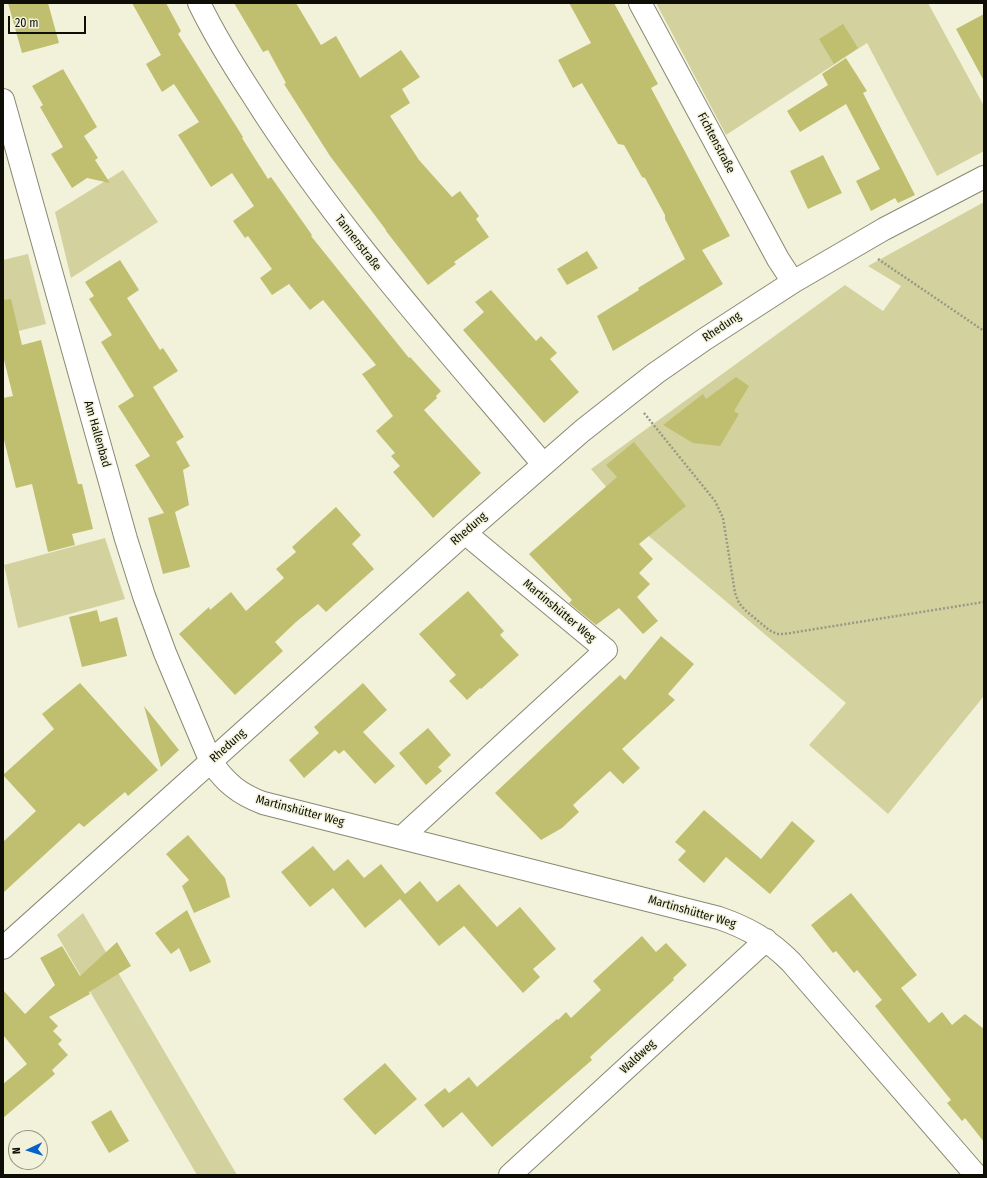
<!DOCTYPE html>
<meta charset="utf-8">
<style>
body{margin:0}
#map{position:relative;width:987px;height:1178px;overflow:hidden;background:#f2f2da;font-family:"Fira Sans Condensed",sans-serif}
canvas{display:block}
.frame{position:absolute;inset:0;border:4px solid #0e0e07;pointer-events:none}
.north{position:absolute;left:8px;top:1130px;width:40px;height:40px;box-sizing:border-box;background:#f2f2da;border:1px solid #979786;border-radius:50%;rotate:266deg;font-size:11px;font-weight:700;line-height:16px;text-align:center;color:#0e0e07}
.north::after{content:'';display:block;margin:auto;width:14px;height:18px;background:#0761ca;clip-path:polygon(50% 0,100% 100%,50% 72%,0 100%)}
.scale{position:absolute;left:8px;top:16px;width:78px;height:18px;box-sizing:border-box;border:2px solid #0e0e07;border-top:0;padding-left:5px;font-size:12px;line-height:14px;white-space:nowrap;color:#0e0e07;-webkit-text-stroke:3px #f2f2da;paint-order:stroke}
</style>
<div id="map">
<canvas width="987" height="1178"></canvas>
<div class="frame"></div>
<div class="north">N</div>
<div class="scale">20 m</div>
</div>
<script>
const g = document.querySelector('canvas').getContext('2d');
g.lineJoin = 'round';
function paint(path, color) {
  g.fillStyle = color;
  g.fill(path, 'evenodd');
}
function strokePath(path, color, width, dash) {
  g.strokeStyle = color;
  g.lineWidth = width;
  g.lineCap = dash ? 'butt' : 'round';
  g.setLineDash(dash || []);
  g.stroke(path);
}
function write(font, color, halo, rows, align = 'center') {
  g.font = font + ' "Fira Sans Condensed",sans-serif';
  g.lineWidth = 3;
  g.setLineDash([]);
  g.textBaseline = 'middle';
  g.strokeStyle = halo;
  g.fillStyle = color;
  for (const [text, x, y, turn = 0] of rows) {
    g.save();
    g.translate(x, y);
    g.rotate((+turn || 0) * Math.PI / 180);
    g.textAlign = isNaN(turn) ? turn : align;
    if (halo) g.strokeText(text, 0, 0);
    g.fillText(text, 0, 0);
    g.restore();
  }
}
paint(new Path2D(`
 M 656,3 L 928,3 L 984,106 L 984,151 L 937,176 L 867,43 L 726,135 Z
 M 123,170 L 158,222 L 71,278 L 55,212 Z
 M 984,202 L 984,696 L 888,814 L 809,745 L 846,703 L 645,533 L 591,469 L 845,285 L 883,311 L 901,286 L 868,266 Z
 M 28,254 L 46,324 L 3,335 L 3,260 Z
 M 105,538 L 125,599 L 18,628 L 4,565 Z
 M 83,913 L 237,1175 L 197,1175 L 57,935 Z`), '#d3d29f');
paint(new Path2D(`
 M 8,3 L 48,3 L 59,43 L 22,53 Z
 M 132,3 L 166,3 L 181,31 L 178,34 L 243,137 L 242,138 L 268,179 L 271,177 L 312,235 L 311,236 L 409,358 L 410,357 L 441,391 L 436,396 L 437,398 L 424,410 L 481,473 L 433,518 L 393,472 L 400,466 L 391,456 L 395,453 L 376,431 L 393,416 L 362,374 L 376,365 L 323,300 L 310,310 L 289,284 L 272,295 L 260,278 L 272,269 L 248,236 L 245,238 L 233,221 L 254,206 L 232,173 L 211,187 L 178,135 L 199,122 L 174,84 L 162,92 L 146,64 L 161,55 Z
 M 234,3 L 296,3 L 321,45 L 336,36 L 360,78 L 401,50 L 420,77 L 402,89 L 410,103 L 390,116 L 419,160 L 452,197 L 460,191 L 479,216 L 476,219 L 489,237 L 454,262 L 456,264 L 428,285 L 386,231 L 386,230 L 330,156 L 284,84 L 286,83 L 268,50 L 263,52 Z
 M 569,3 L 614,3 L 658,84 L 651,88 L 730,236 L 702,250 L 723,284 L 613,351 L 597,316 L 639,290 L 638,288 L 685,259 L 665,219 L 665,215 L 645,178 L 642,177 L 624,145 L 618,144 L 582,83 L 573,88 L 558,60 L 591,43 Z
 M 984,14 L 984,81 L 956,29 Z
 M 843,24 L 858,48 L 834,64 L 819,39 Z
 M 846,58 L 867,91 L 863,93 L 915,195 L 898,203 L 895,198 L 871,211 L 856,181 L 880,169 L 846,104 L 800,132 L 787,111 L 828,85 L 822,74 Z
 M 63,69 L 97,127 L 84,136 L 98,158 L 95,160 L 110,183 L 87,178 L 72,188 L 51,154 L 63,147 L 40,107 L 43,105 L 32,86 Z
 M 823,155 L 842,193 L 808,209 L 790,171 Z
 M 587,251 L 598,268 L 567,285 L 557,269 Z
 M 120,260 L 139,290 L 127,298 L 160,350 L 163,348 L 178,371 L 153,387 L 184,437 L 176,442 L 190,466 L 183,470 L 189,505 L 175,512 L 190,567 L 163,574 L 148,518 L 164,513 L 135,465 L 150,456 L 118,406 L 134,396 L 101,342 L 112,335 L 89,299 L 94,296 L 85,282 Z
 M 491,290 L 536,341 L 541,336 L 557,353 L 550,359 L 579,392 L 544,423 L 463,330 L 484,312 L 475,302 Z
 M 11,299 L 22,345 L 41,340 L 78,484 L 82,484 L 93,529 L 72,534 L 75,545 L 48,552 L 32,484 L 16,488 L 3,436 L 3,398 L 13,396 L 3,356 L 3,300 Z
 M 736,377 L 749,386 L 734,411 L 739,414 L 720,446 L 693,443 L 663,425 L 703,394 L 706,399 Z
 M 634,442 L 686,506 L 639,544 L 653,559 L 639,573 L 650,584 L 637,597 L 658,621 L 643,634 L 619,608 L 596,625 L 569,603 L 572,600 L 529,554 L 617,477 L 606,465 Z
 M 336,507 L 361,535 L 352,544 L 374,569 L 326,612 L 318,604 L 296,622 L 275,642 L 283,651 L 235,695 L 179,634 L 209,607 L 210,610 L 231,592 L 246,611 L 284,578 L 276,569 L 296,552 L 292,547 Z
 M 468,591 L 504,631 L 500,635 L 519,655 L 481,689 L 480,688 L 467,700 L 449,681 L 456,675 L 419,634 Z
 M 97,610 L 100,622 L 117,617 L 127,656 L 82,667 L 69,617 Z
 M 661,636 L 694,664 L 668,694 L 675,700 L 622,749 L 640,768 L 623,784 L 610,771 L 573,805 L 579,812 L 562,828 L 541,840 L 495,793 L 620,675 L 625,680 Z
 M 80,683 L 158,770 L 128,796 L 125,792 L 84,827 L 79,823 L 3,893 L 3,842 L 36,811 L 3,775 L 54,729 L 42,714 Z
 M 363,683 L 387,710 L 363,732 L 395,766 L 375,784 L 344,750 L 339,754 L 335,750 L 304,778 L 289,760 L 319,733 L 314,727 Z
 M 144,706 L 179,750 L 161,767 Z
 M 428,728 L 451,755 L 438,767 L 442,771 L 426,785 L 399,753 Z
 M 704,810 L 761,859 L 792,821 L 815,841 L 770,894 L 726,857 L 704,883 L 678,860 L 686,851 L 675,842 Z
 M 188,835 L 225,878 L 230,897 L 194,913 L 182,886 L 189,880 L 166,854 Z
 M 313,846 L 334,871 L 348,859 L 364,878 L 381,864 L 405,894 L 420,881 L 437,902 L 459,884 L 497,927 L 520,907 L 556,949 L 533,969 L 540,977 L 523,993 L 464,926 L 439,946 L 400,899 L 365,928 L 333,888 L 310,907 L 281,872 Z
 M 851,893 L 917,975 L 901,988 L 929,1023 L 942,1012 L 952,1025 L 965,1014 L 984,1029 L 984,1142 L 965,1118 L 962,1121 L 947,1103 L 951,1100 L 875,1006 L 882,1000 L 857,970 L 854,973 L 836,951 L 833,953 L 811,925 Z
 M 187,910 L 211,962 L 190,972 L 179,948 L 171,954 L 155,933 Z
 M 642,936 L 656,952 L 666,943 L 687,965 L 673,978 L 674,980 L 590,1057 L 592,1060 L 492,1147 L 462,1112 L 443,1128 L 424,1105 L 445,1088 L 449,1093 L 469,1077 L 477,1087 L 557,1019 L 558,1020 L 566,1012 L 571,1018 L 601,990 L 593,981 Z
 M 117,942 L 131,966 L 89,992 L 90,994 L 49,1017 L 58,1026 L 53,1031 L 62,1040 L 58,1044 L 68,1055 L 52,1070 L 55,1074 L 3,1118 L 3,1084 L 27,1064 L 3,1035 L 3,990 L 25,1014 L 55,985 L 40,958 L 62,946 L 80,976 Z
 M 385,1063 L 417,1099 L 375,1135 L 343,1099 Z
 M 111,1110 L 129,1141 L 109,1153 L 91,1122 Z`), '#c0bf70');
const minor = new Path2D(`
 M 199,3 C 214,34 233,65 252,94 C 336,228 442,344 543,464
 M 640,3 L 778,259 L 793,282
 M 3,100 L 126,539 L 144,596 L 165,653 L 211,762 C 226,783 239,794 263,803 L 719,918 C 748,928 769,940 791,962 L 976,1175
 M 402,837 L 606,650 L 465,533
 M 3,948 L 465,533 L 582,431 L 629,394 L 656,373 L 705,339 L 793,282 L 884,229 L 984,177
 M 510,1175 L 766,940`);
strokePath(minor, '#898973', 24);
strokePath(new Path2D(`
 M 878,259 L 984,331
 M 644,413 L 715,501 L 723,518 L 735,593 L 739,603 L 745,610 L 769,630 L 777,634 L 784,634 L 984,602`), '#989886', 2.5, [2, 2]);
strokePath(minor, '#fff', 22);
write('12px', '#0e0e07', '#f2f2da', [
 ["Fichtenstraße",716,143,62],
 ["Tannenstraße",358,243,52],
 ["Rhedung",722,327,-34],
 ["Am Hallenbad",97,434,74],
 ["Rhedung",469,529,-41],
 ["Martinshütter Weg",559,611,40],
 ["Rhedung",228,746,-42],
 ["Martinshütter Weg",300,811,15],
 ["Martinshütter Weg",692,912,16],
 ["Waldweg",638,1057,-43]
]);
</script>
